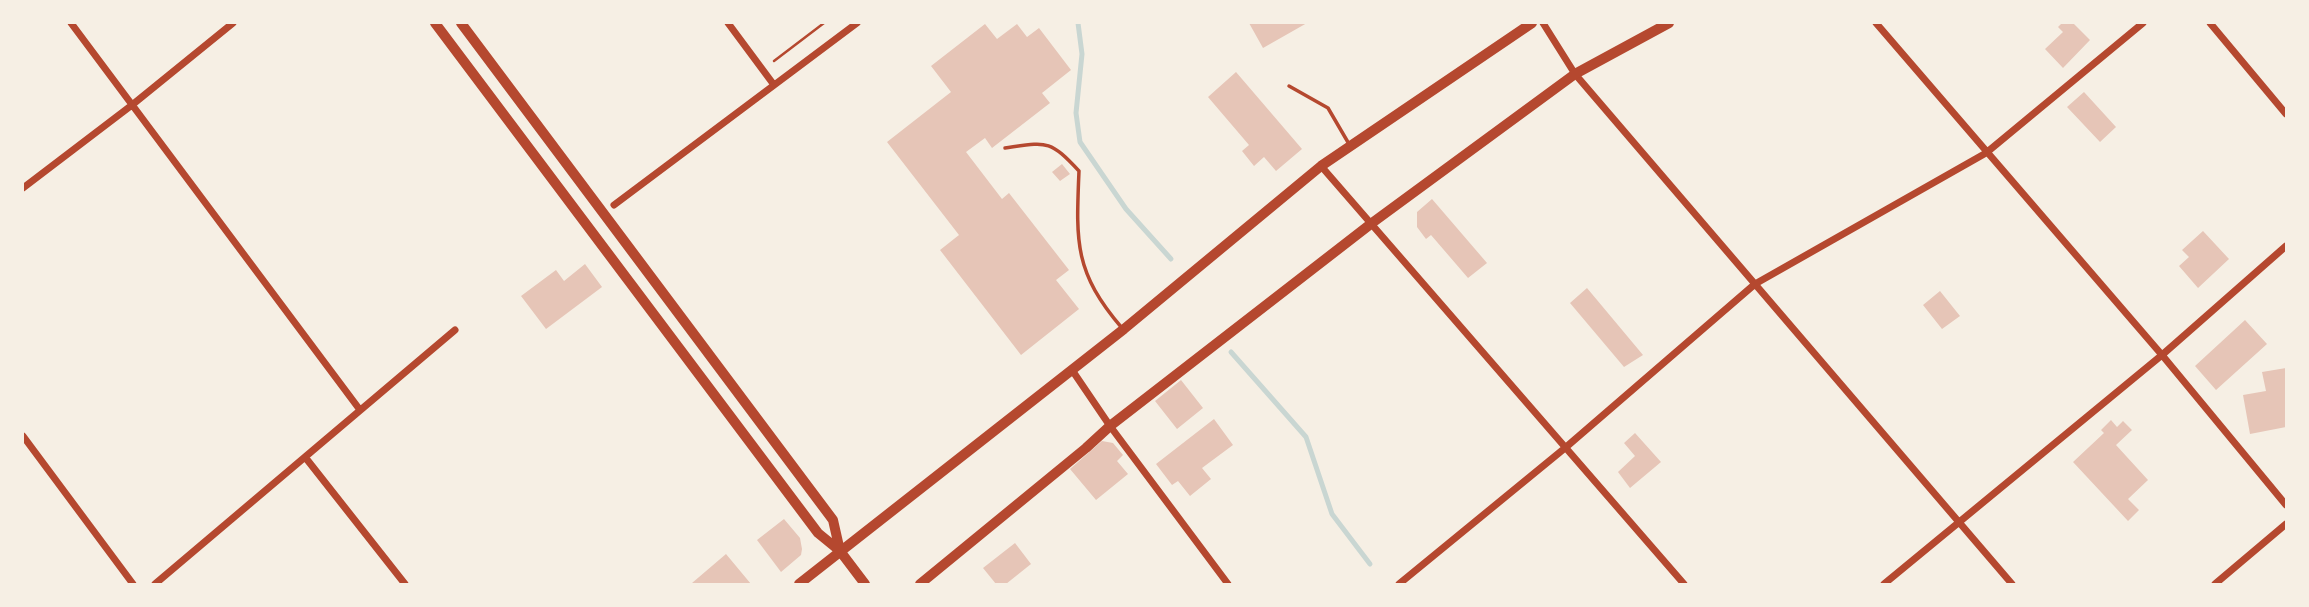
<!DOCTYPE html>
<style>
body{margin:0}
#map{position:relative;width:2309px;height:607px;overflow:hidden;background:#f6efe4;font-family:"Fira Sans",sans-serif}
canvas{display:block}
.frame{position:absolute;inset:0;border:24px solid #f6efe4;pointer-events:none}
</style>
<div id="map">
<canvas width="2309" height="607"></canvas>
<div class="frame"></div>
</div>
<script>
const g = document.querySelector('canvas').getContext('2d');
g.lineJoin = 'round';
function strokePath(path, color, width, dash) {
  g.strokeStyle = color;
  g.lineWidth = width;
  g.lineCap = dash ? 'butt' : 'round';
  g.setLineDash(dash || []);
  g.stroke(path);
}
function paint(path, color) {
  g.fillStyle = color;
  g.fill(path, 'evenodd');
}
strokePath(new Path2D(`
 M 1078,23 L 1082,54 L 1076,113 L 1080,142 L 1126,209 L 1171,259
 M 1231,352 L 1306,437 L 1332,514 L 1370,564`), '#c9d6d2', 5);
paint(new Path2D(`
 M 1249,23 L 1307,23 L 1263,48 Z
 M 2062,23 L 2073,23 L 2090,40 L 2063,68 L 2045,49 L 2063,32 L 2058,27 Z
 M 985,24 L 997,39 L 1017,24 L 1027,37 L 1039,28 L 1071,70 L 1042,93 L 1050,103 L 992,148 L 985,138 L 966,152 L 1002,199 L 1009,193 L 1069,270 L 1056,280 L 1079,309 L 1021,355 L 940,250 L 959,235 L 887,142 L 951,92 L 931,66 Z
 M 1236,72 L 1302,149 L 1276,171 L 1264,157 L 1254,166 L 1242,151 L 1249,145 L 1208,97 Z
 M 2084,92 L 2116,127 L 2100,142 L 2067,107 Z
 M 1062,164 L 1070,174 L 1060,181 L 1052,172 Z
 M 1432,199 L 1487,263 L 1468,278 L 1431,235 L 1426,239 L 1417,227 L 1417,212 Z
 M 2203,231 L 2229,259 L 2198,288 L 2179,266 L 2189,257 L 2182,250 Z
 M 585,264 L 602,287 L 546,329 L 521,296 L 556,270 L 564,281 Z
 M 1587,288 L 1643,355 L 1624,367 L 1570,303 Z
 M 1940,291 L 1960,316 L 1942,329 L 1923,305 Z
 M 2245,320 L 2267,344 L 2216,390 L 2195,366 Z
 M 2286,368 L 2286,427 L 2250,434 L 2243,395 L 2266,391 L 2262,372 Z
 M 1181,380 L 1203,408 L 1177,429 L 1155,401 Z
 M 1214,419 L 1233,445 L 1202,468 L 1211,479 L 1190,496 L 1178,481 L 1172,485 L 1156,464 Z
 M 2111,420 L 2117,427 L 2123,421 L 2132,430 L 2116,445 L 2148,480 L 2128,499 L 2139,510 L 2128,521 L 2073,462 L 2104,433 L 2101,430 Z
 M 1635,433 L 1661,462 L 1630,488 L 1618,472 L 1635,456 L 1624,443 Z
 M 1102,441 L 1113,443 L 1123,455 L 1117,461 L 1128,474 L 1096,500 L 1070,469 Z
 M 784,519 L 800,538 L 802,549 L 801,555 L 781,572 L 757,540 Z
 M 1015,543 L 1031,564 L 1006,584 L 996,584 L 983,568 Z
 M 726,554 L 751,584 L 694,584 L 692,583 Z`), '#e6c5b7');
strokePath(new Path2D(`
 M 774,61 L 824,23`), '#b5482f', 2.5);
strokePath(new Path2D(`
 M 1289,86 L 1328,108 L 1349,144
 M 1005,148 C 1047,142 1049,139 1079,171 C 1076,242 1074,272 1122,328`), '#b5482f', 3.5);
strokePath(new Path2D(`
 M 71,23 L 360,410
 M 728,23 L 774,85
 M 1543,23 L 1575,74 L 2012,584
 M 1876,23 L 2162,355 L 2286,505
 M 2210,23 L 2286,114
 M 1321,166 L 1684,584
 M 23,188 L 132,105 L 233,23
 M 614,205 L 857,23
 M 1072,370 L 1110,426 L 1228,584
 M 23,436 L 133,584
 M 305,457 L 405,584
 M 155,584 L 455,330
 M 1399,584 L 1565,448 L 1755,284 L 1986,153 L 2143,23
 M 1884,584 L 2162,355 L 2286,246
 M 2215,584 L 2286,524`), '#b5482f', 7);
strokePath(new Path2D(`
 M 435,23 L 818,533 L 840,551 L 865,584
 M 461,23 L 833,520 L 840,551
 M 799,584 L 1124,329 L 1321,166 L 1532,23
 M 920,584 L 1086,448 L 1110,426 L 1372,223 L 1575,74 L 1669,23`), '#b5482f', 10);
</script>
